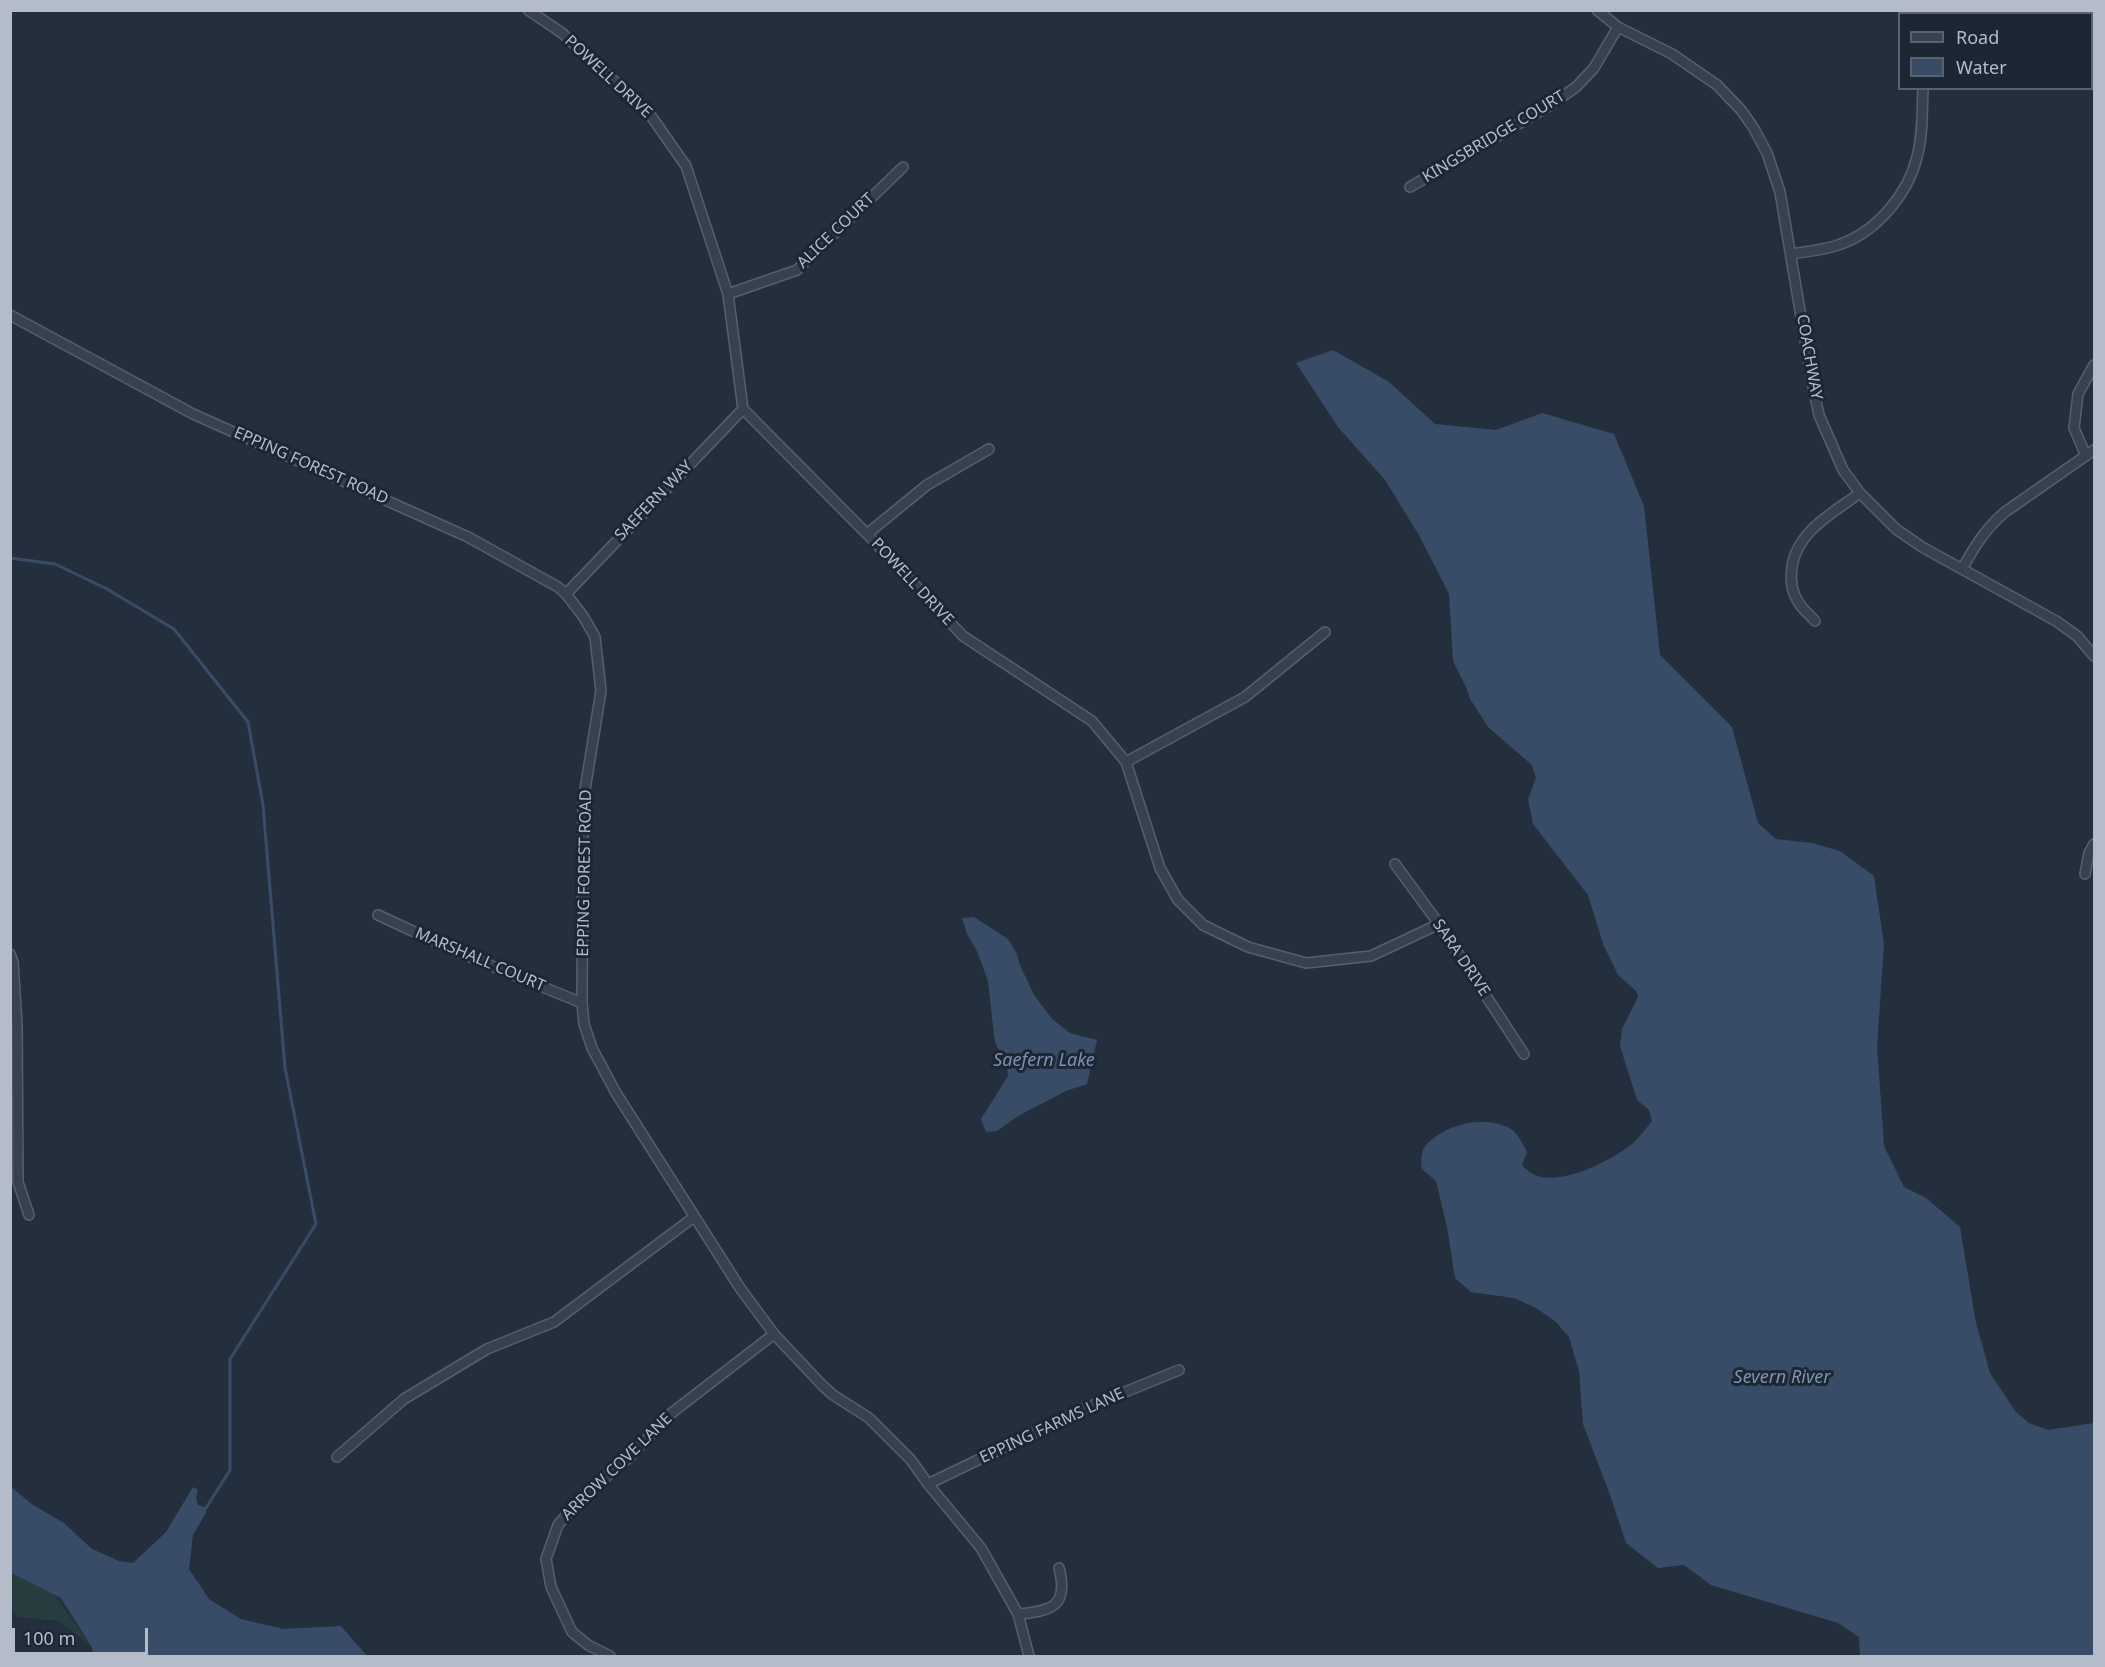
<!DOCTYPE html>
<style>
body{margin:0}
#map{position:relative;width:2105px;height:1667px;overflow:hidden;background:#242f3e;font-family:"Noto Sans",sans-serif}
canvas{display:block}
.frame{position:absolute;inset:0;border:12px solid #b4bcc9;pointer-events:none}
.legend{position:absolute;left:1898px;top:12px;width:195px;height:78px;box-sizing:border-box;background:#1d2633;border:2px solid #59626f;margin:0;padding:8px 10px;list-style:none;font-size:18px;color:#b4bcc9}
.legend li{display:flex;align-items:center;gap:12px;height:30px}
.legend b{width:30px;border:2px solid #59626f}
.scale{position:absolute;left:12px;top:1628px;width:136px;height:27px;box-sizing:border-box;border:3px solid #b4bcc9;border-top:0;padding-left:8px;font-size:18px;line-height:21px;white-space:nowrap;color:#b4bcc9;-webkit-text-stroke:4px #1d2633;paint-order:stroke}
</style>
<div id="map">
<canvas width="2105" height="1667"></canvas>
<div class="frame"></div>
<ul class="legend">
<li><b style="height:8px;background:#38414e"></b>Road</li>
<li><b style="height:16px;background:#394c67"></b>Water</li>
</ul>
<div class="scale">100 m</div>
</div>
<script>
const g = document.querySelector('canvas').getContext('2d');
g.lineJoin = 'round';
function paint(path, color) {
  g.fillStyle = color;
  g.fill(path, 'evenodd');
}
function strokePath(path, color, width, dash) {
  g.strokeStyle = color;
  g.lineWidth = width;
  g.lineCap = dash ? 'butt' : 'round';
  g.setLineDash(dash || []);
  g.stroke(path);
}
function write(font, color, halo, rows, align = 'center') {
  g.font = font + ' "Noto Sans",sans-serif';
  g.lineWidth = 6;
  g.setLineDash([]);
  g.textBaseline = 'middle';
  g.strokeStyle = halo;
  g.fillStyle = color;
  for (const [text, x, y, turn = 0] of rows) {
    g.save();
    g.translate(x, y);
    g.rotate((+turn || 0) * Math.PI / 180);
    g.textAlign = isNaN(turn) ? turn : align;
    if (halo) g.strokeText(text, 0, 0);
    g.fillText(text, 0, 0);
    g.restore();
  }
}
paint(new Path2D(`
 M 2031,11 L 2094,11 L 2094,61 L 2092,61 L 2092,14 L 2034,14 Z
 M 10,1532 L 91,1646 L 58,1621 L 18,1617 L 11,1607 Z`), '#263c3f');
paint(new Path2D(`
 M 1333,350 L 1389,382 L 1435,424 L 1496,430 L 1542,413 L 1614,434 L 1644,506 L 1660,655 L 1732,727 L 1758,823 L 1776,839 L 1812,843 L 1840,851 L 1874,876 L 1884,944 L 1877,1046 L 1884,1146 L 1904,1187 L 1926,1198 L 1960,1227 L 1976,1323 L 1990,1373 L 2016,1412 L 2029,1423 L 2048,1430 L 2094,1423 L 2094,1656 L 1860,1656 L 1859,1637 L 1838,1623 L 1711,1585 L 1684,1565 L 1658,1568 L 1626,1543 L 1610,1495 L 1583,1424 L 1579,1371 L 1569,1337 L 1556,1322 L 1536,1308 L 1514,1298 L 1471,1292 L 1455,1278 L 1447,1227 L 1436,1181 L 1422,1169 C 1421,1160 1420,1150 1428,1143 C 1447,1123 1487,1115 1511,1129 C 1518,1133 1523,1145 1527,1152 L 1522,1165 C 1525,1168 1529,1172 1533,1174 C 1559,1188 1613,1160 1633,1143 C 1640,1137 1646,1128 1652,1121 L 1649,1110 L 1637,1100 L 1620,1046 L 1622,1029 L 1638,997 L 1636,991 L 1618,975 L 1603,944 L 1588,895 L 1533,824 L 1528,799 L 1536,778 L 1532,765 L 1488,727 L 1470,699 L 1466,687 L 1453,661 L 1449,594 L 1420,537 L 1385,480 L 1338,427 L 1296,363 Z
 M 974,917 L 1008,939 L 1017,954 L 1019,963 L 1034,995 L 1052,1019 L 1070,1033 L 1097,1040 L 1087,1084 L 1066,1091 L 1018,1116 L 997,1131 L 986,1132 L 981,1119 L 1008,1076 L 1007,1062 L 996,1045 L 994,1035 L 988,981 L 977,951 L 967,934 L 962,918 Z
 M 11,1487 L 33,1505 L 64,1523 L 92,1549 L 119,1561 L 133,1563 L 166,1532 L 193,1487 L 198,1490 L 196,1498 L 198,1505 L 206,1508 L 206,1513 L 193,1535 L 189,1569 L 209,1599 L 241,1619 L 283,1629 L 341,1626 L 367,1656 L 95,1656 L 91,1646 L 61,1598 L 11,1573 Z`), '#394c67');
strokePath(new Path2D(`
 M 10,558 L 55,564 L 107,589 L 174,629 L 248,722 L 263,805 L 285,1068 L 316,1224 L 230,1359 L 230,1470 L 206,1508`), '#394c67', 3);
const minor = new Path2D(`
 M 528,10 L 562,33 L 649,113 L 686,166 L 728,294 L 743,409 L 867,534 L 963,636 L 1092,721 L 1126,762 L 1160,868 L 1178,900 L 1203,925 L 1248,947 L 1306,963 L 1371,956 L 1439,924
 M 1597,10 L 1618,27 L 1672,54 L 1717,85 L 1741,110 L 1753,127 L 1767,153 L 1780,192 L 1812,382 L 1819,415 L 1843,470 L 1860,493 L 1896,529 L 1922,547 L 2056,621 L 2077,636 L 2094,656
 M 1410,187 L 1549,106 L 1576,87 L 1594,68 L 1618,27
 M 1792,254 C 1808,251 1826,250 1841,244 C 1877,231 1908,194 1917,157 C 1923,135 1922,111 1923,88
 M 728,294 L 797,270 L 903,167
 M 10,315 L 193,414 L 468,537 L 558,587 L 566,594 L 583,616 L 595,637 L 601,691 L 583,802 L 582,1003 L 584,1024 L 592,1048 L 616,1093 L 740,1288 L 774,1334 L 822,1385 L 833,1395 L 869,1418 L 911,1460 L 928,1484 L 981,1548 L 1018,1614 L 1029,1656
 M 2086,456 L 2074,428 L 2078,394 L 2094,365
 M 867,534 L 927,485 L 989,449
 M 1962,569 C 1975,546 1985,529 2005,512 L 2094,450
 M 566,594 L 743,409
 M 1815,621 C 1810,615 1803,610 1799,603 C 1792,593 1790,580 1792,567 C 1797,531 1833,513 1860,493
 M 1126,762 L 1245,697 L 1325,632
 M 1395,864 L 1439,924 L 1524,1054
 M 2085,874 L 2089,853 L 2094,844
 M 378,915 L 460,953 L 582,1003
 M 10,954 L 13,962 L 17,1025 L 18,1182 L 29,1215
 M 337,1457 L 404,1399 L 487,1349 L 554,1322 L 694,1217
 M 928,1484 L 1086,1408 L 1179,1370
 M 1018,1614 C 1051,1611 1069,1607 1059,1568
 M 610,1656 L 588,1645 L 572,1632 L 551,1587 L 546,1559 L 558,1525 L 581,1498 L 631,1456 L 669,1415 L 774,1334`);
strokePath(minor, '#565f6c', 12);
strokePath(minor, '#38414e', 9);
write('16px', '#b4bcc9', '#1d2633', [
 ["POWELL DRIVE",608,77,43],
 ["KINGSBRIDGE COURT",1494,137,-31],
 ["ALICE COURT",836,231,-44],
 ["COACHWAY",1809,357,80],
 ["EPPING FOREST ROAD",311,466,24],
 ["SAEFERN WAY",654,501,-46],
 ["POWELL DRIVE",912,582,47],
 ["EPPING FOREST ROAD",585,873,-89],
 ["SARA DRIVE",1461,958,56],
 ["MARSHALL COURT",480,960,23],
 ["EPPING FARMS LANE",1052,1426,-25],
 ["ARROW COVE LANE",617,1467,-44]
]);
write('italic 18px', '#7c92b1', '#1d2633', [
 ["Saefern Lake",1044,1061],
 ["Severn River",1782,1378]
]);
</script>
